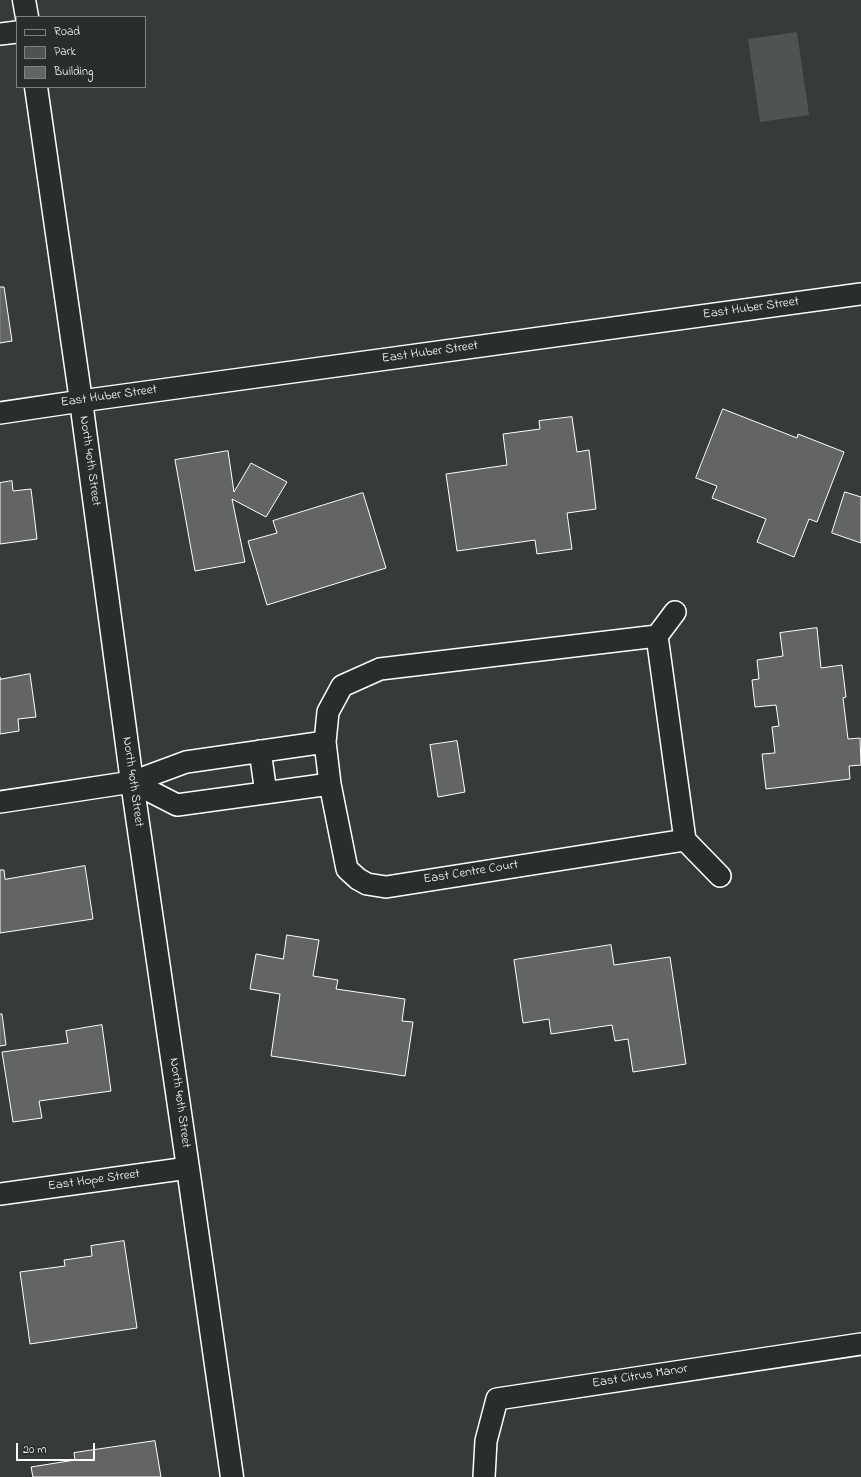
<!DOCTYPE html>
<style>
body{margin:0}
#map{position:relative;width:861px;height:1477px;overflow:hidden;background:#373a3b;font-family:"Indie Flower",sans-serif}
canvas{display:block}
.legend{position:absolute;left:16px;top:16px;width:130px;height:72px;box-sizing:border-box;background:#2a2d2e;border:1px solid #7f8182;margin:0;padding:5px 7px;list-style:none;font-size:12px;color:#fff}
.legend li{display:flex;align-items:center;gap:8px;height:20px}
.legend b{width:20px;border:1px solid #7f8182}
.scale{position:absolute;left:16px;top:1443px;width:79px;height:18px;box-sizing:border-box;border:2px solid #fff;border-top:0;padding-left:5px;font-size:12px;line-height:14px;white-space:nowrap;color:#fff;-webkit-text-stroke:3px #2a2d2e;paint-order:stroke}
</style>
<div id="map">
<canvas width="861" height="1477"></canvas>
<ul class="legend">
<li><b style="height:5px;background:#2a2d2e"></b>Road</li>
<li><b style="height:11px;background:#505354"></b>Park</li>
<li><b style="height:11px;background:#636465"></b>Building</li>
</ul>
<div class="scale">20 m</div>
</div>
<script>
const g = document.querySelector('canvas').getContext('2d');
g.lineJoin = 'round';
function paint(path, color) {
  g.fillStyle = color;
  g.fill(path, 'evenodd');
}
function strokePath(path, color, width, dash) {
  g.strokeStyle = color;
  g.lineWidth = width;
  g.lineCap = dash ? 'butt' : 'round';
  g.setLineDash(dash || []);
  g.stroke(path);
}
function write(font, color, halo, rows, align = 'center') {
  g.font = font + ' "Indie Flower",sans-serif';
  g.lineWidth = 3.5;
  g.setLineDash([]);
  g.textBaseline = 'middle';
  g.strokeStyle = halo;
  g.fillStyle = color;
  for (const [text, x, y, turn = 0] of rows) {
    g.save();
    g.translate(x, y);
    g.rotate((+turn || 0) * Math.PI / 180);
    g.textAlign = isNaN(turn) ? turn : align;
    if (halo) g.strokeText(text, 0, 0);
    g.fillText(text, 0, 0);
    g.restore();
  }
}
paint(new Path2D(`
 M 797,32 L 809,115 L 760,122 L 748,39 Z`), '#505354');
const building = new Path2D(`
 M 0,287 L 4,287 L 12,341 L 0,343 Z
 M 723,409 L 797,438 L 798,434 L 844,452 L 817,522 L 809,519 L 794,557 L 757,542 L 766,519 L 712,498 L 717,486 L 696,478 Z
 M 572,417 L 577,452 L 589,450 L 596,509 L 567,513 L 572,549 L 537,554 L 535,540 L 457,551 L 446,474 L 507,465 L 503,434 L 540,429 L 539,421 Z
 M 228,451 L 234,492 L 251,463 L 287,482 L 266,517 L 232,499 L 245,562 L 195,571 L 175,460 Z
 M 12,481 L 13,491 L 31,489 L 37,539 L 0,544 L 0,483 Z
 M 845,492 L 861,497 L 861,543 L 832,533 Z
 M 363,493 L 386,568 L 267,605 L 248,541 L 277,533 L 273,521 Z
 M 817,628 L 821,668 L 842,665 L 846,697 L 843,698 L 848,739 L 860,738 L 861,765 L 849,766 L 850,779 L 766,789 L 762,754 L 775,753 L 772,727 L 779,726 L 776,705 L 755,707 L 752,680 L 759,679 L 757,660 L 783,656 L 780,633 Z
 M 30,674 L 36,717 L 18,719 L 19,731 L 0,734 L 0,677 L 0,679 Z
 M 457,741 L 465,792 L 438,797 L 430,745 Z
 M 85,866 L 93,919 L 0,933 L 0,870 L 4,870 L 5,879 Z
 M 287,935 L 319,940 L 313,976 L 338,980 L 336,989 L 405,999 L 402,1021 L 413,1022 L 405,1076 L 271,1056 L 280,994 L 250,989 L 256,954 L 283,959 Z
 M 611,945 L 614,965 L 670,957 L 686,1064 L 633,1072 L 628,1039 L 615,1041 L 612,1025 L 551,1034 L 549,1019 L 523,1023 L 514,960 Z
 M 0,1014 L 2,1014 L 6,1045 L 0,1046 Z
 M 102,1025 L 111,1091 L 39,1101 L 42,1118 L 13,1122 L 2,1052 L 68,1043 L 66,1031 Z
 M 124,1241 L 137,1328 L 30,1344 L 20,1272 L 65,1266 L 64,1260 L 92,1256 L 91,1246 Z
 M 155,1441 L 161,1477 L 33,1477 L 31,1467 L 75,1460 L 74,1453 Z`);
paint(building, '#636465');
strokePath(building, '#fff', 1);
const minor = new Path2D(`
 M 0,34 L 17,32
 M 0,413 L 81,401 L 861,294
 M 675,612 L 657,636 L 380,669 L 342,686 L 328,712 L 325,742 L 330,784 L 347,869 L 358,879 L 367,884 L 386,887 L 685,840 L 720,876
 M 657,636 L 685,840
 M 260,751 L 266,793
 M 132,782 L 177,805 L 330,784
 M 0,802 L 132,782 L 186,762 L 325,742
 M 0,1194 L 188,1168
 M 484,1477 L 486,1441 L 497,1399 L 861,1344`);
const tertiary = new Path2D(`
 M 24,0 L 27,17
 M 36,87 L 81,401 L 132,782 L 188,1168 L 232,1477`);
strokePath(minor, '#fff', 24);
strokePath(tertiary, '#fff', 25);
strokePath(minor, '#2a2d2e', 21);
strokePath(tertiary, '#2a2d2e', 22);
write('13px', '#fff', '#2a2d2e', [
 ["East Huber Street",751,309,-8],
 ["East Huber Street",430,353,-8],
 ["East Huber Street",109,397,-8],
 ["North 40th Street",89,461,82],
 ["North 40th Street",132,782,82],
 ["East Centre Court",471,873,-9],
 ["North 40th Street",179,1103,82],
 ["East Hope Street",94,1181,-8],
 ["East Citrus Manor",640,1377,-9]
]);
</script>
